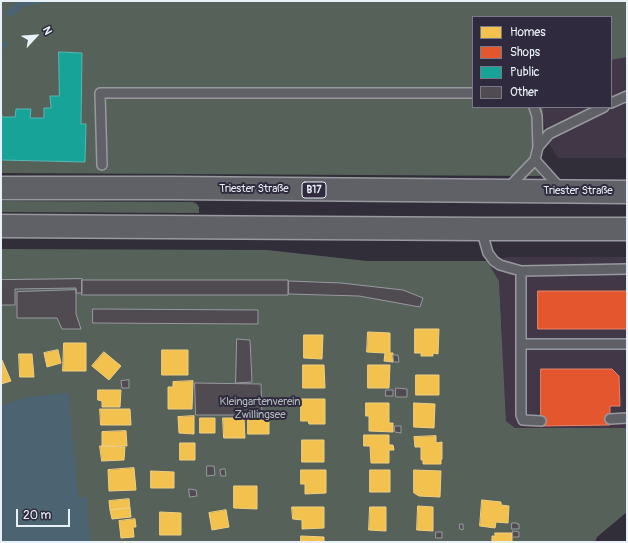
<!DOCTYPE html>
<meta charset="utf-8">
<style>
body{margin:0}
#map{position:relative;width:628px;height:543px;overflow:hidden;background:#312e39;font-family:Pangolin,sans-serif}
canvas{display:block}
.frame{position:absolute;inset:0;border:2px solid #e8f1f8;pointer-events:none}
.legend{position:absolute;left:472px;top:16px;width:140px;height:92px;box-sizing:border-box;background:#2f2a3d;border:1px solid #797a88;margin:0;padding:5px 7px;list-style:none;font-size:12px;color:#e8f1f8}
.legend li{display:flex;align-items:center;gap:8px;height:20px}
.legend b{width:20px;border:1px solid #797a88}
.north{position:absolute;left:16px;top:16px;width:40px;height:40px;-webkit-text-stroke:3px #2f2a3d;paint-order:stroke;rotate:64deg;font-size:11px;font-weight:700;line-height:16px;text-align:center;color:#e8f1f8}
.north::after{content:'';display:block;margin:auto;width:14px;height:18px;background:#e8f1f8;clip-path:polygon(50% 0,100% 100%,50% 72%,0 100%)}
.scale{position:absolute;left:16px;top:509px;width:54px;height:18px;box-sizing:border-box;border:2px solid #e8f1f8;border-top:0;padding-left:5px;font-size:12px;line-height:14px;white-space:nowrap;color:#e8f1f8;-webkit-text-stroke:3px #2f2a3d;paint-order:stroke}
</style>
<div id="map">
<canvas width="628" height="543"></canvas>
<div class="frame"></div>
<ul class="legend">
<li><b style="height:11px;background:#f2c14e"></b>Homes</li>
<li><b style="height:11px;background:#e4572e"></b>Shops</li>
<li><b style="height:11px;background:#17a398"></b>Public</li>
<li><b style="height:11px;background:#504a51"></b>Other</li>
</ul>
<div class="north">N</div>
<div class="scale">20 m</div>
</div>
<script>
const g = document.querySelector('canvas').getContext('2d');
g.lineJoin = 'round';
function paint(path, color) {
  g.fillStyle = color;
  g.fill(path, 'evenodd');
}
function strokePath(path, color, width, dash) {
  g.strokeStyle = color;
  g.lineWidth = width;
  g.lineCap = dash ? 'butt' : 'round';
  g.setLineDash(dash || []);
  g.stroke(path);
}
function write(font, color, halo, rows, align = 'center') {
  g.font = font + ' Pangolin,sans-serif';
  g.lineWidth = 4;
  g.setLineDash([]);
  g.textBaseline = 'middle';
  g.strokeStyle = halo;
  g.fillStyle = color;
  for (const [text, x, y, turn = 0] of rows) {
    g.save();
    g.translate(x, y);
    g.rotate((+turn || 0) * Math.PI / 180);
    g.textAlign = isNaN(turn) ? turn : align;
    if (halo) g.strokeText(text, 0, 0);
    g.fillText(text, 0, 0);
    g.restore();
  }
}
paint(new Path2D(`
 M 627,57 L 627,158 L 558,158 L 549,144 L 543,119 L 543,107 L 611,107 L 611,60 Z
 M 507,257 L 627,257 L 627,428 L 515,428 L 506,421 L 499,281 L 487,261 Z`), '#413746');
paint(new Path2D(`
 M 1,1 L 627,1 L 627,57 L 611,60 L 611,17 L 473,17 L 473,107 L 543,107 L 540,176 L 1,173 L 1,160 L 85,162 L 86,125 L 81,124 L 82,53 L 59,52 L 59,96 L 51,96 L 51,108 L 44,108 L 44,118 L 30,118 L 30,109 L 16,109 L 15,117 L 2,117 Z
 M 1,201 L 193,202 L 197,204 L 199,207 L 199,213 L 1,212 Z
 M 1,249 L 267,250 L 367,261 L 487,261 L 499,281 L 506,421 L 515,428 L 627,428 L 627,512 L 597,537 L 595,542 L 1,542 Z`), '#56615a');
paint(new Path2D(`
 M 18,1 L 52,1 C 35,6 26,2 12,17 L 4,13 Z
 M 69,393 L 78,498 L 87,497 L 90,542 L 1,542 L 1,406 L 28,397 Z`), '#4c6471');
const homes = new Path2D(`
 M 415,329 L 439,329 L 438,354 L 433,353 L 433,356 L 421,356 L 421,353 L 415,353 Z
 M 368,332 L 390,333 L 390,353 L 393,353 L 393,362 L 384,361 L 385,353 L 367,352 Z
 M 304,335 L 323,335 L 322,359 L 304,358 Z
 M 64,343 L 86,343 L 86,371 L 63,371 Z
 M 58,350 L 61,363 L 47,367 L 44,353 Z
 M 162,350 L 188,350 L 188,375 L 162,375 Z
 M 104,352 L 121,366 L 109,380 L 92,366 Z
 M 19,354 L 32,354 L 34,377 L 20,377 Z
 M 1,360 L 2,360 L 11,381 L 1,384 Z
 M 303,365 L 324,365 L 325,388 L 303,388 Z
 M 368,365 L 390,365 L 389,388 L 368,388 Z
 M 416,375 L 439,375 L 439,395 L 416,395 Z
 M 193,381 L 192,409 L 168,409 L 168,387 L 173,387 L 173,382 Z
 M 98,390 L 121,390 L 120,407 L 102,407 L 102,401 L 98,400 Z
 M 301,399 L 325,399 L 325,424 L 309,424 L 308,421 L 301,421 Z
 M 366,403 L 389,403 L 389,423 L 393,423 L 393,432 L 369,431 L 369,416 L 366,416 Z
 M 414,403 L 435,404 L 434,428 L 414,427 Z
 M 100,409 L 130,409 L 131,425 L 101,425 Z
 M 194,416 L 194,434 L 179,433 L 178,417 Z
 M 200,418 L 215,418 L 215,433 L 200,433 Z
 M 223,418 L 244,418 L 245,438 L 224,438 Z
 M 248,418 L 269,418 L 269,434 L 248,434 Z
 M 126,431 L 127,446 L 102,446 L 102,432 Z
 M 364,435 L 389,435 L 389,445 L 393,445 L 394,450 L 389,450 L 389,463 L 371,463 L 370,446 L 364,446 Z
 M 436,436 L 436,443 L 442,442 L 442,459 L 441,460 L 441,464 L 423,464 L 423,460 L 421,460 L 421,447 L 415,447 L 414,437 Z
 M 302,440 L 324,440 L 324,462 L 302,462 Z
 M 180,443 L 195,443 L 195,460 L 180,460 Z
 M 100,446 L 125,447 L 124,460 L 102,461 Z
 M 134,468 L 136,490 L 109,491 L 108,470 Z
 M 301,470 L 326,470 L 326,493 L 305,494 L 305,484 L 301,484 Z
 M 370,470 L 390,470 L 390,492 L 370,492 Z
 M 414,470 L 441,471 L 440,497 L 419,496 L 414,493 Z
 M 151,471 L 174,472 L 174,488 L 151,488 Z
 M 234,486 L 257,486 L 257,509 L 234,508 Z
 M 129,499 L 130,508 L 110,510 L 109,501 Z
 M 482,500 L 501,502 L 501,505 L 509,506 L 508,523 L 496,522 L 495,528 L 480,526 Z
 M 418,506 L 433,507 L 433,531 L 417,530 Z
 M 292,507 L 324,507 L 324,528 L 302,529 L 302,520 L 293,519 Z
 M 370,507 L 386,507 L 386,531 L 369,530 Z
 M 130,508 L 131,517 L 112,519 L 110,510 Z
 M 226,510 L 229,527 L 212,530 L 209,513 Z
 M 160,512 L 181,513 L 181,535 L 160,535 Z
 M 135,519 L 136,527 L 133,527 L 134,537 L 121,538 L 119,521 Z
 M 495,533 L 512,533 L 512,542 L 492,542 L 492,536 L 495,536 Z
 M 301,536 L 324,537 L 324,542 L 301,542 Z`);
paint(homes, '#f2c14e');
strokePath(homes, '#efcf81', 1);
const shops = new Path2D(`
 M 538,291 L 627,291 L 627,329 L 538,329 Z
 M 541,369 L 612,369 L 619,376 L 620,406 L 610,406 L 610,425 L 541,426 Z`);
paint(shops, '#e4572e');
strokePath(shops, '#e5856b', 1);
const public = new Path2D(`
 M 59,52 L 82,53 L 81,124 L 86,124 L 85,162 L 1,160 L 1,108 L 2,117 L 15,117 L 16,109 L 31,109 L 30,118 L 44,118 L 44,108 L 51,108 L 50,96 L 59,96 Z`);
paint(public, '#17a398');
strokePath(public, '#56bab5', 1);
strokePath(new Path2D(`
 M 1,46 L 6,44`), '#4c6471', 5.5);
const building = new Path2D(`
 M 82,279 L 82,293 L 76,293 L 76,288 L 15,289 L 15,305 L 1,305 L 1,280 Z
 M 82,280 L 288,280 L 288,295 L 82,295 Z
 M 289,281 L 341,283 L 403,290 L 423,298 L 420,307 L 359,296 L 289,294 Z
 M 76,290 L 76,314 L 81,329 L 62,329 L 57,318 L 17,318 L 17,292 Z
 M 93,309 L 258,310 L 258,324 L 93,323 Z
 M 237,339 L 250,340 L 252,382 L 236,383 Z
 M 393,355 L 398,355 L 399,362 L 394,362 Z
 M 129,380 L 129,388 L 122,388 L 121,381 Z
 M 195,383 L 261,384 L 262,415 L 196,415 Z
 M 396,388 L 407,389 L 407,397 L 396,397 Z
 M 386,390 L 393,390 L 393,396 L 386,396 Z
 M 395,426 L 401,426 L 401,433 L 395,432 Z
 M 207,466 L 214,466 L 215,475 L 207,476 Z
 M 225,469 L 226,476 L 221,476 L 220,470 Z
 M 189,489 L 196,490 L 197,496 L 190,497 Z
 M 512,523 L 517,523 L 517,524 L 519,524 L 519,529 L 512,529 Z
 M 460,524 L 463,524 L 463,530 L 460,529 Z
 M 513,531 L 519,532 L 519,537 L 513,537 Z
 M 436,532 L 442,532 L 442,538 L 436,538 Z`);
paint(building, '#504a51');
strokePath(building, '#98999f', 1);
const service = new Path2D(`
 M 611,103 L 627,96
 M 534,107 L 537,116 L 538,147
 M 535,160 L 561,189
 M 102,165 L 100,93 L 473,93
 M 508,188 L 535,160 L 538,147 L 549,134 L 604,107
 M 481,229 L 488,253 L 494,261 L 500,265 L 521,271 L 627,269
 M 521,271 L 521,415 L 523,420 L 541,421
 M 521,344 L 627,344
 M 610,419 L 627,418`);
const primary = new Path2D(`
 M 1,188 L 174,188 L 627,192
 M 1,226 L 481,229 L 627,229`);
strokePath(service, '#98999f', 12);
strokePath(primary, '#98999f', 25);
strokePath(service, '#606067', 9);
strokePath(primary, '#606067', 22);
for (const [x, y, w] of [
 [314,190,24]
]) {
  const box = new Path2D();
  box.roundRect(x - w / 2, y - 8, w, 16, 3);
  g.fillStyle = '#2f2a3d';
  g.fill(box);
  strokePath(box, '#e8f1f8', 1);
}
write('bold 10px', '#e8f1f8', null, [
 ["B17",314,190]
]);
write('11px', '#e8f1f8', '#2f2a3d', [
 ["Triester Straße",254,189],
 ["Triester Straße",578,191]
]);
write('11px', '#b0bbbb', '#2f2a3d', [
 ["Kleingartenverein",260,402],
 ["Zwillingsee",260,415]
]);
</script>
